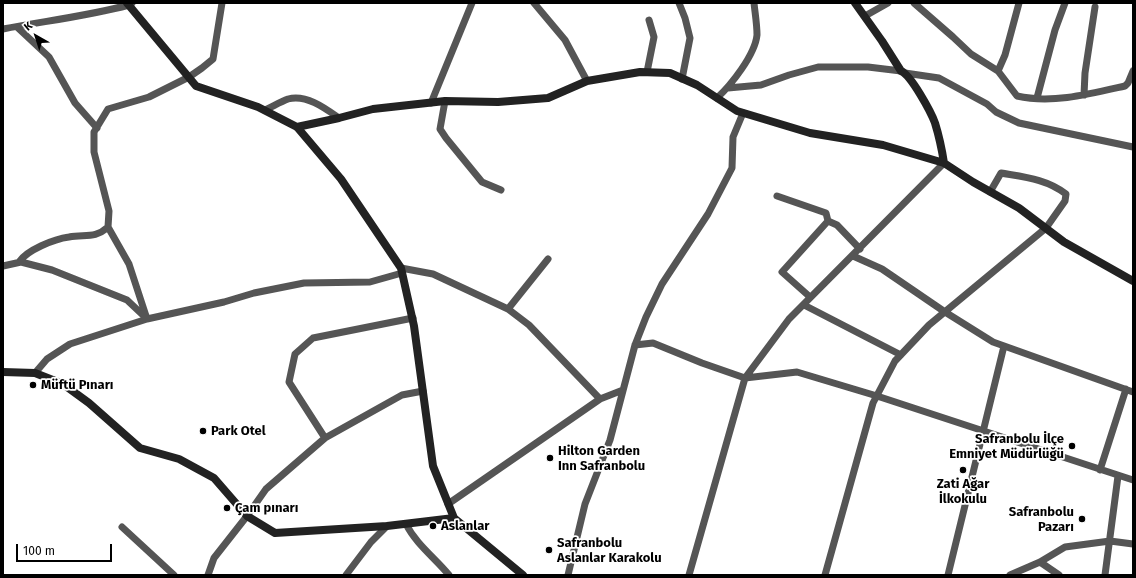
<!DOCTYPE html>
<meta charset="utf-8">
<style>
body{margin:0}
#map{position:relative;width:1136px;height:578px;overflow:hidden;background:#fff;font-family:"Fira Sans",sans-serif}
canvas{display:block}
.frame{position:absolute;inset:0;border:4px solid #000;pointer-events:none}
.north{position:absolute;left:16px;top:16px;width:40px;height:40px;-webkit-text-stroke:3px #fff;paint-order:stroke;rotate:321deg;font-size:11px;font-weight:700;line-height:16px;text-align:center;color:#000}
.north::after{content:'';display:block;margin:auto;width:14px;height:18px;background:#000;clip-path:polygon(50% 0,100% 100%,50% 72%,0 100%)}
.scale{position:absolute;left:16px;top:544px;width:96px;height:18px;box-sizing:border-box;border:2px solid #000;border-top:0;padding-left:5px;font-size:12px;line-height:14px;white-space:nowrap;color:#000;-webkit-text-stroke:3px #fff;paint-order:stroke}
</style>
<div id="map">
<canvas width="1136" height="578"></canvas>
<div class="frame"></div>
<div class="north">K</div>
<div class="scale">100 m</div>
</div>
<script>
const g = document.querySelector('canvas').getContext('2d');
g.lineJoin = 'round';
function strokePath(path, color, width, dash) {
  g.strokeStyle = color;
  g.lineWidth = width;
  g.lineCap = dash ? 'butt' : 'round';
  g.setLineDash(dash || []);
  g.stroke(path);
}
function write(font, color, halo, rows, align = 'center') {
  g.font = font + ' "Fira Sans",sans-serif';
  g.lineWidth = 3.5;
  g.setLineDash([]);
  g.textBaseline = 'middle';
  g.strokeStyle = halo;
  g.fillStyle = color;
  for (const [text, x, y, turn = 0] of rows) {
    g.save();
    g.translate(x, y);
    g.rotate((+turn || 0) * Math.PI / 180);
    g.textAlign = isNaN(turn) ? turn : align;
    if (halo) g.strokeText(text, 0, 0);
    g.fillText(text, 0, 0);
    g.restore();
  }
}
strokePath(new Path2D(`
 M 534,3 L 565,40 L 587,81
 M 679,3 L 685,18 L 690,38 L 682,79
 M 914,3 L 953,37 L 971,54 L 998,71 L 1017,96 C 1052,104 1090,94 1125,86 L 1128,83 L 1133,71
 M 865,16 L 888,3
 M 17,27 L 49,57 L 75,103 L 97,128
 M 3,29 C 45,21 88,16 129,5 L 132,3
 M 998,71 L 1005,55 L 1019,3
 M 647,72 L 654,37 L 649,20
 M 905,73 L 939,78 L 987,104 L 996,112 L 1019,123 L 1133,147
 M 728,88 L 761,85 L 789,75 L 818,67 L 868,67 L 901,71
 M 1084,95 L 1085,73 L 1095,7
 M 717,98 C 731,85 755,55 757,35 C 757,24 755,13 754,3
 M 1037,98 L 1055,30 L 1065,3
 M 445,101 L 440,129 L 446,138 L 482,182 L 501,190
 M 431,103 L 472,3
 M 265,110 C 272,107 280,102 288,99 C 306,94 325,108 339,118
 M 777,196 L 826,213 L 828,221 L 837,225 L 860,249
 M 853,256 L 882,269 L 945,312 L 993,342 L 1133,392
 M 19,262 C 27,250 54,239 69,237 C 85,234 95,239 108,227
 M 3,266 L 21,262 L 52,270 L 127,300 L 145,317
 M 401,268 L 433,274 L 508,309 L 529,325 L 600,399
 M 810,297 L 782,272 L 828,221
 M 804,305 L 901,355
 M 508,309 L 548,259
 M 147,319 L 129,264 L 108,227 L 109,211 L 94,152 L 94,132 L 108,109 L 149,97 L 189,77 L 202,68 L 213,59 L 222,3
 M 635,345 L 653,343 L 702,363 L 745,378 L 797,372 L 877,396 L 1133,480
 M 35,373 L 47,359 L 70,344 L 147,319 L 224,302 L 254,293 L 304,283 L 370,282 L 402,273
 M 325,438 L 289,382 L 295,354 L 313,338 L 413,318
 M 1100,470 L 1126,389
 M 448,504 L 600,399 L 623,390
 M 406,524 C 416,544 435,558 449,575
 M 122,527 L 174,575
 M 1040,562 L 1059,575
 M 208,575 L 214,558 L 247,516 L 266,489 L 325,438 L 402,395 L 423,391
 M 346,575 L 371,542 L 387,526
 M 568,575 L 585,504 L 610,440 L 635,345 L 646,317 L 662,284 L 708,214 L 732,168 L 733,137 L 743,113
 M 689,575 L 745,378 L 789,319 L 944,163
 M 825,575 L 873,403 L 895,361 L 929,325 L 1046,228 L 1065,201 L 1066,194 C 1047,179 1024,177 1001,173 L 990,192
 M 948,575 L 1004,346
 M 1010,575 L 1040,562 L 1065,547 L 1110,541 L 1133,544
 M 1105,575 L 1118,476`), '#555', 7);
strokePath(new Path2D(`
 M 127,3 L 196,86 L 258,107 L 297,127 L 341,179 L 401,268 L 414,326 L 433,466 L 454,518 L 523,575
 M 855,3 L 882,41 L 901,71 C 911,75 931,112 935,123 C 939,136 942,150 944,163
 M 297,127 L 339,118 L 373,109 L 445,101 L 498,102 L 548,98 L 587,81 L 640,72 L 670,73 L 697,85 L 737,111 L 810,133 L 883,145 L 944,163 L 973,182 L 1019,208 L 1064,242 L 1133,281
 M 3,372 L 35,373 L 63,384 L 89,403 L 140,448 L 179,459 L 214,478 L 247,516 L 275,533 L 387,526 L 454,518`), '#222', 8);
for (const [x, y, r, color] of [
 [33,385,4,"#000"],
 [203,431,4,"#000"],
 [1072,446,4,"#000"],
 [550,458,4,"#000"],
 [963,470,4,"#000"],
 [227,508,4,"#000"],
 [1082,519,4,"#000"],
 [433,526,4,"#000"],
 [549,550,4,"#000"]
]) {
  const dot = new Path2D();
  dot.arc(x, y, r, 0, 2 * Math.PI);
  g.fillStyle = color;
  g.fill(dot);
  strokePath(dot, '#fff', 1.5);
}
write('bold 13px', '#000', '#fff', [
 ["Müftü Pınarı",41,385],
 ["Park Otel",211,431],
 ["Safranbolu İlçe",1064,439,"right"],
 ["Emniyet Müdürlüğü",1064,454,"right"],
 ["Hilton Garden",558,451],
 ["Inn Safranbolu",558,466],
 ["Zati Ağar",963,484,"center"],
 ["İlkokulu",963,499,"center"],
 ["Çam pınarı",235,508],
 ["Safranbolu",1074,512,"right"],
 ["Pazarı",1074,527,"right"],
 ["Aslanlar",441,526],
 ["Safranbolu",557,543],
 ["Aslanlar Karakolu",557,558]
], 'left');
</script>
